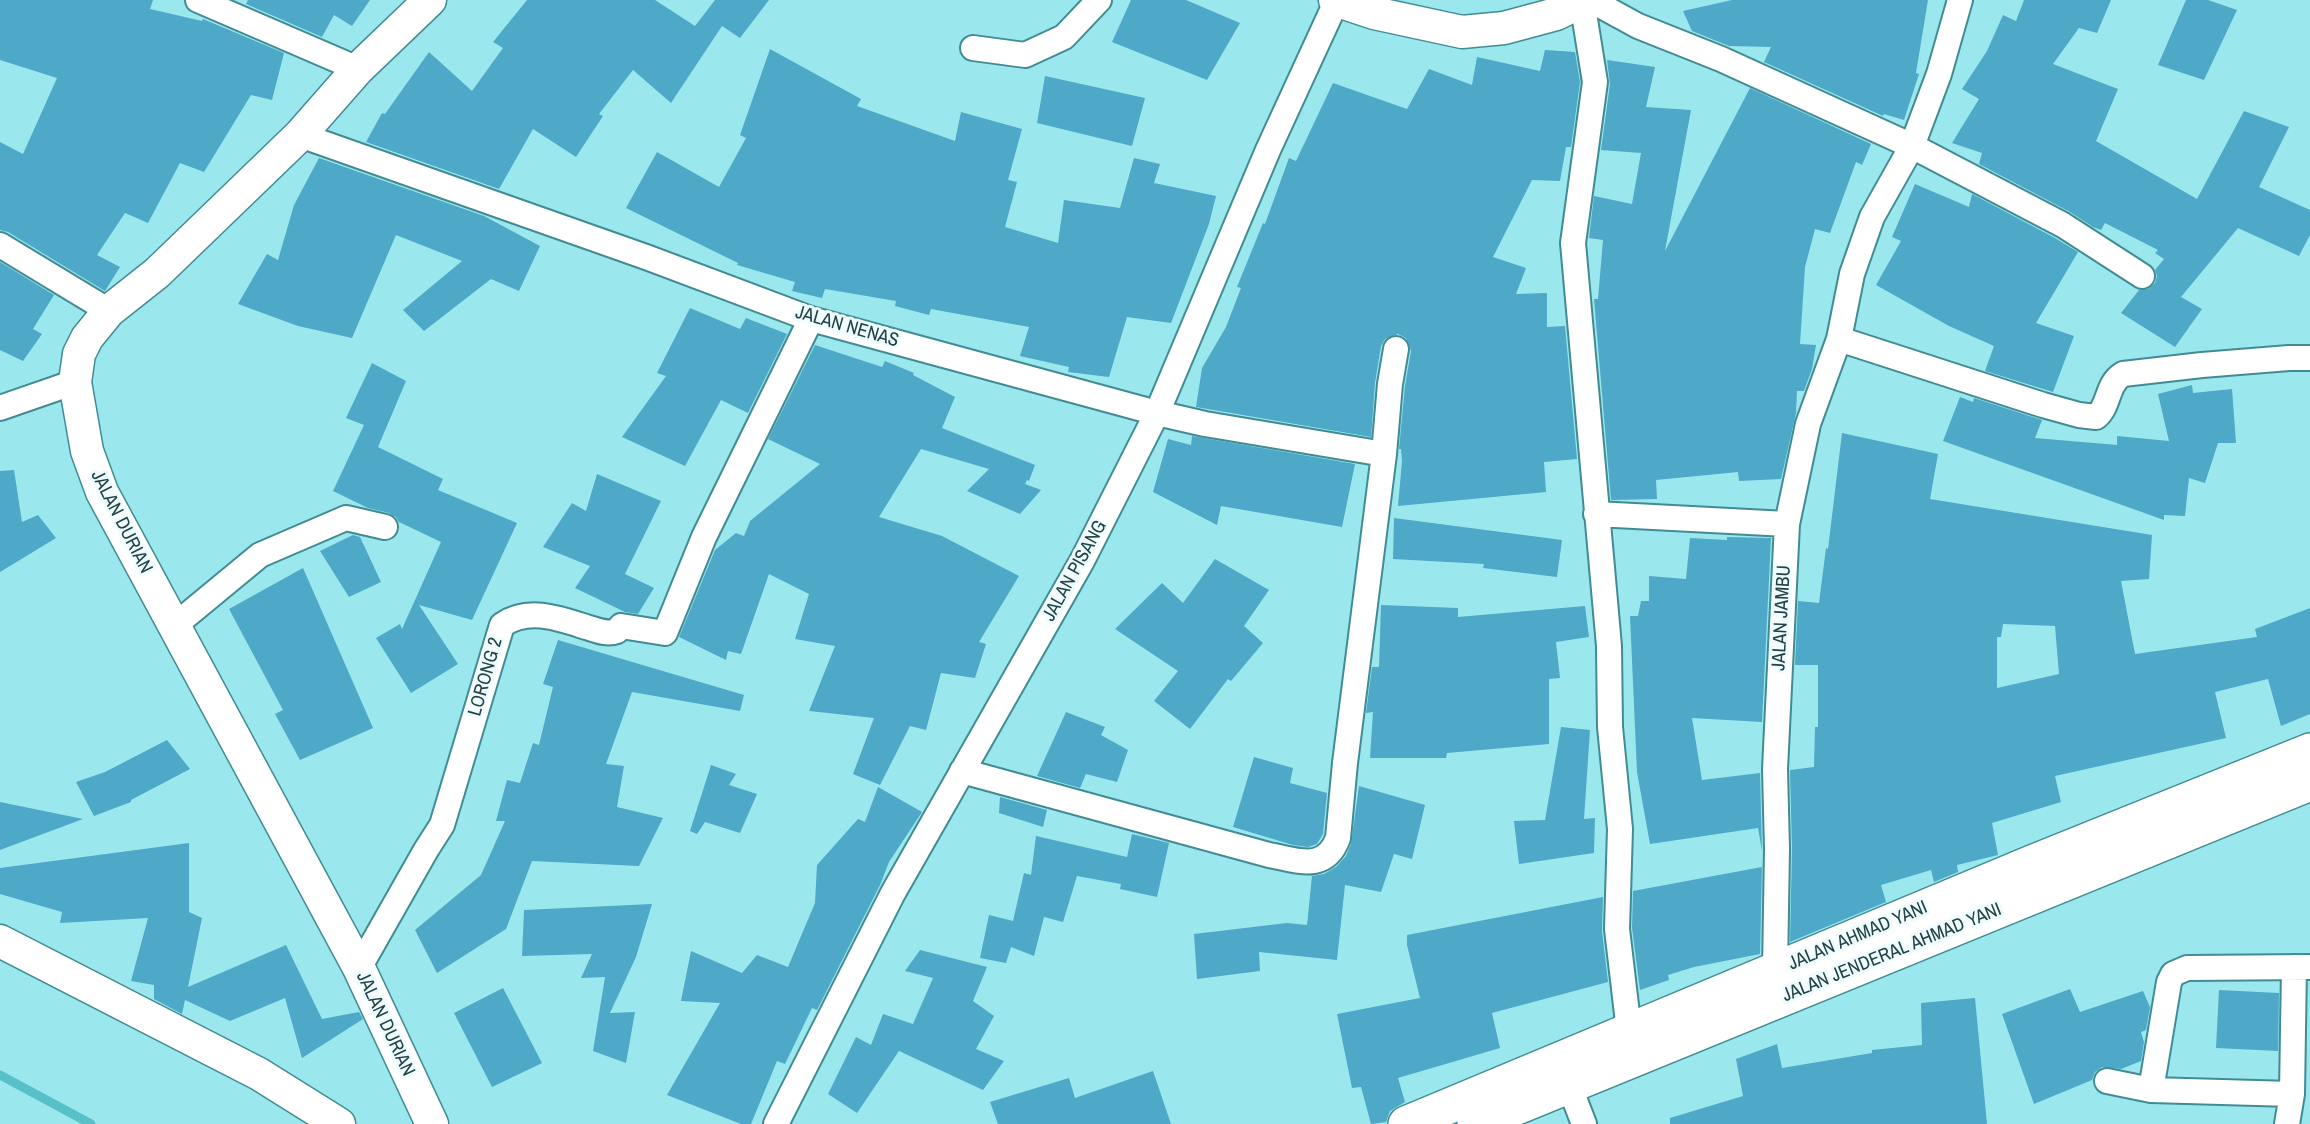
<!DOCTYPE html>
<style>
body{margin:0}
canvas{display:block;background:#9be7ee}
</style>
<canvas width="2310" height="1124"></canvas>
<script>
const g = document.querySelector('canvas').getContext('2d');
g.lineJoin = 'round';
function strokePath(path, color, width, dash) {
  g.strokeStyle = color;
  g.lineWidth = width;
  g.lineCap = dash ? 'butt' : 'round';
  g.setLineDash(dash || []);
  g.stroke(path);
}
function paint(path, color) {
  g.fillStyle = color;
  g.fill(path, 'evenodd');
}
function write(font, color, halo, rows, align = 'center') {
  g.font = font + ' "Archivo Narrow",sans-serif';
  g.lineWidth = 6;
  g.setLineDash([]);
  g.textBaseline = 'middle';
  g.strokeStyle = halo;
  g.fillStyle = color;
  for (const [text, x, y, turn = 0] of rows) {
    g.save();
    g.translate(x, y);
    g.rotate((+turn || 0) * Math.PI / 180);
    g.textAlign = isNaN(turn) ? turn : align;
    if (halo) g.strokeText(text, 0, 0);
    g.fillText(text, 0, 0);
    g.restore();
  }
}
strokePath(new Path2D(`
 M 0,1075 L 91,1124`), '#57c0c9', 9);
paint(new Path2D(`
 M 0,0 L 153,0 L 150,9 L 202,21 L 203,19 L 284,53 L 272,100 L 251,95 L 204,172 L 180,163 L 148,223 L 125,213 L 97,255 L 120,267 L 105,291 L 8,232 L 0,230 L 0,142 L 23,154 L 57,78 L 0,60 Z
 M 248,0 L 370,0 L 352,26 L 334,15 L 322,37 L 246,4 Z
 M 527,0 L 655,0 L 695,26 L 715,0 L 769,0 L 740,38 L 722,26 L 671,103 L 633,70 L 599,114 L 603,116 L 576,157 L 533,129 L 499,189 L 366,142 L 382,113 L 385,114 L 429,52 L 472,91 L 503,48 L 493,42 Z
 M 1131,0 L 1186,0 L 1240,23 L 1207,80 L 1112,42 Z
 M 1732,0 L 1928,0 L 1916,73 L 1919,74 L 1904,120 L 1884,114 L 1883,116 L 1764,62 L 1771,47 L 1729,46 L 1692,31 L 1683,11 Z
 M 2024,0 L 2111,0 L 2097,33 L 2079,28 L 2053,64 L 2118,89 L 2096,141 L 2197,199 L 2244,111 L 2289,127 L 2259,187 L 2310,210 L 2310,235 L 2299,256 L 2238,228 L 2181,297 L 2202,309 L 2175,347 L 2121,313 L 2139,290 L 2148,289 L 2155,283 L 2157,276 L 2155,270 L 2164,259 L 2155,253 L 2158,250 L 2105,223 L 2101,230 L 2093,227 L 2070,212 L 1979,164 L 1982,153 L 1952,143 L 1979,99 L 1962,89 L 1987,51 L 2003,15 L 2016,21 Z
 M 2186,0 L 2208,0 L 2237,10 L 2204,80 L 2158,65 Z
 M 770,49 L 861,99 L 857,106 L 955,141 L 961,112 L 1022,129 L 1008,180 L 1017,182 L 1005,227 L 1058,243 L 1064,200 L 1120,208 L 1134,158 L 1160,164 L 1154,183 L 1216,196 L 1209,224 L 1171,323 L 1127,317 L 1109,377 L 1068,372 L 1069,367 L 1020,356 L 1029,327 L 931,309 L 929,315 L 895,306 L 896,301 L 825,289 L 822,298 L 792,291 L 795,282 L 737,265 L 738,263 L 626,208 L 657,152 L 719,187 L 746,138 L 740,135 Z
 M 1545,50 L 1575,52 L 1580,82 L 1571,147 L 1566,147 L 1560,181 L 1532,180 L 1493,257 L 1526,268 L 1516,294 L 1547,293 L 1547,327 L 1565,326 L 1577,459 L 1544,462 L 1546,492 L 1398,506 L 1402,461 L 1401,449 L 1399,449 L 1405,386 L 1411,351 L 1406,338 L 1398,334 L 1385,339 L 1381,346 L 1375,383 L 1371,437 L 1196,407 L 1202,368 L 1226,327 L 1241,288 L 1237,287 L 1263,223 L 1265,224 L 1289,158 L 1296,161 L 1333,83 L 1407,109 L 1429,69 L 1472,85 L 1477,57 L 1540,71 Z
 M 1607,60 L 1655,67 L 1646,107 L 1691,110 L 1665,251 L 1750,88 L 1871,144 L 1862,165 L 1856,162 L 1830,233 L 1815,229 L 1805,267 L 1800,344 L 1816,345 L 1812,369 L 1804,391 L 1797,391 L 1796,413 L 1781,479 L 1739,481 L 1738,472 L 1656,480 L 1657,499 L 1611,500 L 1594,299 L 1598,299 L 1603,240 L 1589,238 L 1594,196 L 1632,204 L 1641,153 L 1601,150 L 1610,84 Z
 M 1045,76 L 1145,98 L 1132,146 L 1037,123 Z
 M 319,158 L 484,216 L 540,246 L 519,291 L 491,279 L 424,331 L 403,310 L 462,261 L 396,235 L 352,338 L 298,326 L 238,304 L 267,254 L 278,260 L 294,205 Z
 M 1915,184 L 1969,207 L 1972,194 L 2055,238 L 2078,252 L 2036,323 L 2074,336 L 2053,392 L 1985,371 L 1994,346 L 1949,326 L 1876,285 L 1901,241 L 1892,237 Z
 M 0,262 L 54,295 L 33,329 L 42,334 L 23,361 L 0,350 Z
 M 690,308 L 740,329 L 746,318 L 787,334 L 748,413 L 721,400 L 685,466 L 622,437 L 666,376 L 657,373 Z
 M 815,345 L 882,367 L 885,361 L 914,373 L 913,375 L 955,397 L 942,428 L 1035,465 L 1029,481 L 1027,480 L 1025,484 L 1041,490 L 1020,514 L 967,491 L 989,469 L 921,449 L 879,517 L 942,536 L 1019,576 L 979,642 L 986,644 L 975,678 L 941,673 L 926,730 L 910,726 L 880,785 L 853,774 L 874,718 L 809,711 L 835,646 L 795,639 L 809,594 L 769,574 L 741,654 L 728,651 L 726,660 L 679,637 L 715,550 L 736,533 L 744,536 L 750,521 L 820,464 L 768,439 Z
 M 372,363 L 406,381 L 378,447 L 443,479 L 438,490 L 517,523 L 472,620 L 419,605 L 458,664 L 411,693 L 376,638 L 400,624 L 402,629 L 441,542 L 399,522 L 396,517 L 389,513 L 368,508 L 333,491 L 364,425 L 346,418 Z
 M 2192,385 L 2193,393 L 2232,389 L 2236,443 L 2218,443 L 2205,483 L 2189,478 L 2185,516 L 2164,515 L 2164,520 L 1943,441 L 1960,397 L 1973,402 L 1974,398 L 2042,420 L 2035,438 L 2117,445 L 2117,436 L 2169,441 L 2158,394 Z
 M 1842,433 L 1938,454 L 1930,499 L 2152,535 L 2149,579 L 2121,581 L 2135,654 L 2257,637 L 2255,629 L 2310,608 L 2310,714 L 2281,726 L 2268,679 L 2215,692 L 2226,738 L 2055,776 L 2061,802 L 1992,823 L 1998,855 L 1957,865 L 1958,872 L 1934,882 L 1931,870 L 1881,885 L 1886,902 L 1790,942 L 1792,849 L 1790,770 L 1814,767 L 1815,727 L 1818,727 L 1818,665 L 1795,665 L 1798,601 L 1819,603 L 1826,548 L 1828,549 ZM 2003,624 L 2055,626 L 2059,674 L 1997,688 L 1997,637 L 2001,637 Z
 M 1192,436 L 1355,464 L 1342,527 L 1221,506 L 1217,525 L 1153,492 L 1168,439 L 1191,445 Z
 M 14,470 L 22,522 L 38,515 L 56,538 L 0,572 L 0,471 Z
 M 597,474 L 661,501 L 625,574 L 654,588 L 638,614 L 625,612 L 575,588 L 590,566 L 543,547 L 572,503 L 586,511 Z
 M 1394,518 L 1562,540 L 1557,577 L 1483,568 L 1484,564 L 1393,559 Z
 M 353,535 L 360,537 L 381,582 L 349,597 L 320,551 Z
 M 1727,537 L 1771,538 L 1762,722 L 1692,718 L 1702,780 L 1760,773 L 1762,851 L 1758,828 L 1650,844 L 1637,772 L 1630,616 L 1638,616 L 1641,601 L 1649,601 L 1649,576 L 1686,579 L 1690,538 L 1727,540 Z
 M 1215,559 L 1269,590 L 1244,626 L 1263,643 L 1231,681 L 1228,679 L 1190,729 L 1154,701 L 1178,671 L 1115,629 L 1162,583 L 1183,603 Z
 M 303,568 L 373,728 L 300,760 L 275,714 L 283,710 L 229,609 Z
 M 1381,605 L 1458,608 L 1458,617 L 1585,606 L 1589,637 L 1556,642 L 1560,678 L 1549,679 L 1549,744 L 1447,753 L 1446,758 L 1370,758 L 1373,712 L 1366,713 L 1372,667 L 1379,667 Z
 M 558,640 L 744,695 L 740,711 L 632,692 L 606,764 L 624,766 L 617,807 L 663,818 L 639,866 L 532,861 L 506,929 L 437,973 L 415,930 L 481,875 L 505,821 L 496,821 L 507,780 L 520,783 L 533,743 L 539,745 L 553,687 L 543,684 Z
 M 1066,712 L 1105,727 L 1101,735 L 1128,750 L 1117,782 L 1086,774 L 1080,788 L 1037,776 Z
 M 1561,727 L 1590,730 L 1584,819 L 1595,818 L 1594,853 L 1519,864 L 1514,821 L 1545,820 Z
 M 167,740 L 190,769 L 131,800 L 131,802 L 94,816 L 76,782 L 105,772 Z
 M 1254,757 L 1293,768 L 1290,783 L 1327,793 L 1323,834 L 1317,844 L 1308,847 L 1293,845 L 1233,827 Z
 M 711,765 L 736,774 L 729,785 L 757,794 L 740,833 L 705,822 L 697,834 L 690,831 Z
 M 1359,786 L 1425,805 L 1412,859 L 1394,854 L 1381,892 L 1345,885 L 1337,960 L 1259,952 L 1260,971 L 1197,979 L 1194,934 L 1287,923 L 1307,925 L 1312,876 L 1324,874 L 1336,867 L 1346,856 L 1351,844 Z
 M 878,787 L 922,812 L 889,862 L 880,885 L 817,1010 L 812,1008 L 785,1064 L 777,1061 L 751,1124 L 741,1124 L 667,1095 L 720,1003 L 681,1001 L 691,951 L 742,973 L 757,955 L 788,967 L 815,903 L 817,865 L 858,819 L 865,822 Z
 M 1000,797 L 1047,810 L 1043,827 L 999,813 Z
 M 0,802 L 83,819 L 0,850 Z
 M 1132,834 L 1169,843 L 1157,897 L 1120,889 L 1121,884 L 1077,876 L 1063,922 L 1044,917 L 1034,956 L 1011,947 L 1006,963 L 980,958 L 989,915 L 1013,921 L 1024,873 L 1031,875 L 1036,836 L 1127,857 Z
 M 189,843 L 189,912 L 202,918 L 188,987 L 286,945 L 322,1019 L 359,1012 L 363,1019 L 302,1058 L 285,998 L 230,1021 L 185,1000 L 182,1014 L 154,999 L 154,985 L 131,981 L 148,918 L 60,923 L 62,912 L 0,894 L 0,868 Z
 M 1762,867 L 1760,954 L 1694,967 L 1668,975 L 1669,980 L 1640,990 L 1632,928 L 1633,891 Z
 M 1603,897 L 1602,931 L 1608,982 L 1492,1013 L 1500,1048 L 1398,1078 L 1405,1102 L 1390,1111 L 1386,1122 L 1371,1124 L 1361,1087 L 1352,1088 L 1337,1014 L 1420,998 L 1407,945 L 1407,935 Z
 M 652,904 L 636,957 L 610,1013 L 635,1012 L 626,1063 L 593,1051 L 605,977 L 581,978 L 592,954 L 522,956 L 524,910 Z
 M 920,950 L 987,967 L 973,1001 L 994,1016 L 976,1049 L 1004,1061 L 983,1090 L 899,1051 L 857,1113 L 828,1094 L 856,1037 L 871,1045 L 883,1014 L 913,1024 L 933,978 L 905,971 Z
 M 503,988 L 542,1063 L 492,1087 L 454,1013 Z
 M 2070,989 L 2080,1012 L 2143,991 L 2150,1007 L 2146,1030 L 2141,1032 L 2144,1042 L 2141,1061 L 2121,1069 L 2102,1067 L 2095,1072 L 2092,1080 L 2034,1104 L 2002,1014 Z
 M 2219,990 L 2279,993 L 2278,1051 L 2216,1048 Z
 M 1975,998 L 1987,1124 L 1670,1124 L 1670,1118 L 1743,1096 L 1736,1059 L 1777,1044 L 1782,1068 L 1872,1053 L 1872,1050 L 1922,1045 L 1921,1003 Z
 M 1153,1071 L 1171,1124 L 998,1124 L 990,1102 L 1069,1078 L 1075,1098 Z`), '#4ea8c7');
const minor = new Path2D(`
 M 198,0 L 358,69
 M 973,48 L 1025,55 L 1064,37 L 1099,0
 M 300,135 L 646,257 L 811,319 L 1157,413 L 1205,424 L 1384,454 L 1345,763 L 1338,838 C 1325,873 1297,860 1269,855 L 962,771
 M 0,245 L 109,311
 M 1839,339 L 2043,405 L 2079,415 L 2096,417 C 2110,406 2106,384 2123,374 L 2202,365 L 2289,358 L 2310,358
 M 0,408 L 75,382
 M 1384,454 L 1390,384 L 1396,349
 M 1596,514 L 1787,524
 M 174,626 L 260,555 L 346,518 L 385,527
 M 359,968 L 426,850 L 442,825 L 502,625 C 528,607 558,618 586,627 C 597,630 606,635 617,631 L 621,626 L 665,633 L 704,537 L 811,319
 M 1775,970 L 1777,849 L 1775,769 L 1787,524 L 1808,424 L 1839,339 L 1852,274 L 1872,217 L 1912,146 L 1939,74 L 1960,0
 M 1629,1031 L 1617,929 L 1620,829 L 1610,727 L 1609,646 L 1573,243 L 1595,82 L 1582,1 L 1594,2 L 1638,26 L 1721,59 L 1912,146 L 2063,225 L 2142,276
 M 2107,1081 L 2151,1090 L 2292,1094
 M 1569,1085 L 1584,1124
 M 2151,1090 L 2169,982 L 2173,974 L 2187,968 L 2310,967
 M 776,1124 L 893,893 L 1082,561 L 1157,413 L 1268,150 L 1337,0
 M 2287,1124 L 2292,1094 L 2294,967`);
const tertiary = new Path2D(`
 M 430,0 L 358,69 L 300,135 L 157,273 L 109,311 L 87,338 L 79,354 L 75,382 L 87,451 L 102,492 L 359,968 L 432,1124
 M 1335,0 L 1374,13 L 1462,32 L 1504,28 L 1556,14 L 1585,0
 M 0,941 L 259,1074 L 339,1124`);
const secondary = new Path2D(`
 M 1406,1124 L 2032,863 L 2310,751
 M 1475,1124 L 2310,783`);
strokePath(minor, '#418c93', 28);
strokePath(tertiary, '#418c93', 35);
strokePath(secondary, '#418c93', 38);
strokePath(minor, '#fff', 24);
strokePath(tertiary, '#fff', 32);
strokePath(secondary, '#fff', 35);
write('19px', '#224245', '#eefcfd', [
 ["JALAN NENAS",847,327,16],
 ["JALAN DURIAN",121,522,63],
 ["JALAN PISANG",1075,571,-61],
 ["JALAN JAMBU",1782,618,-87],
 ["LORONG 2",486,677,-74],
 ["JALAN AHMAD YANI",1858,936,-23],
 ["JALAN JENDERAL AHMAD YANI",1892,953,-22],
 ["JALAN DURIAN",385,1024,65]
]);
</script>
